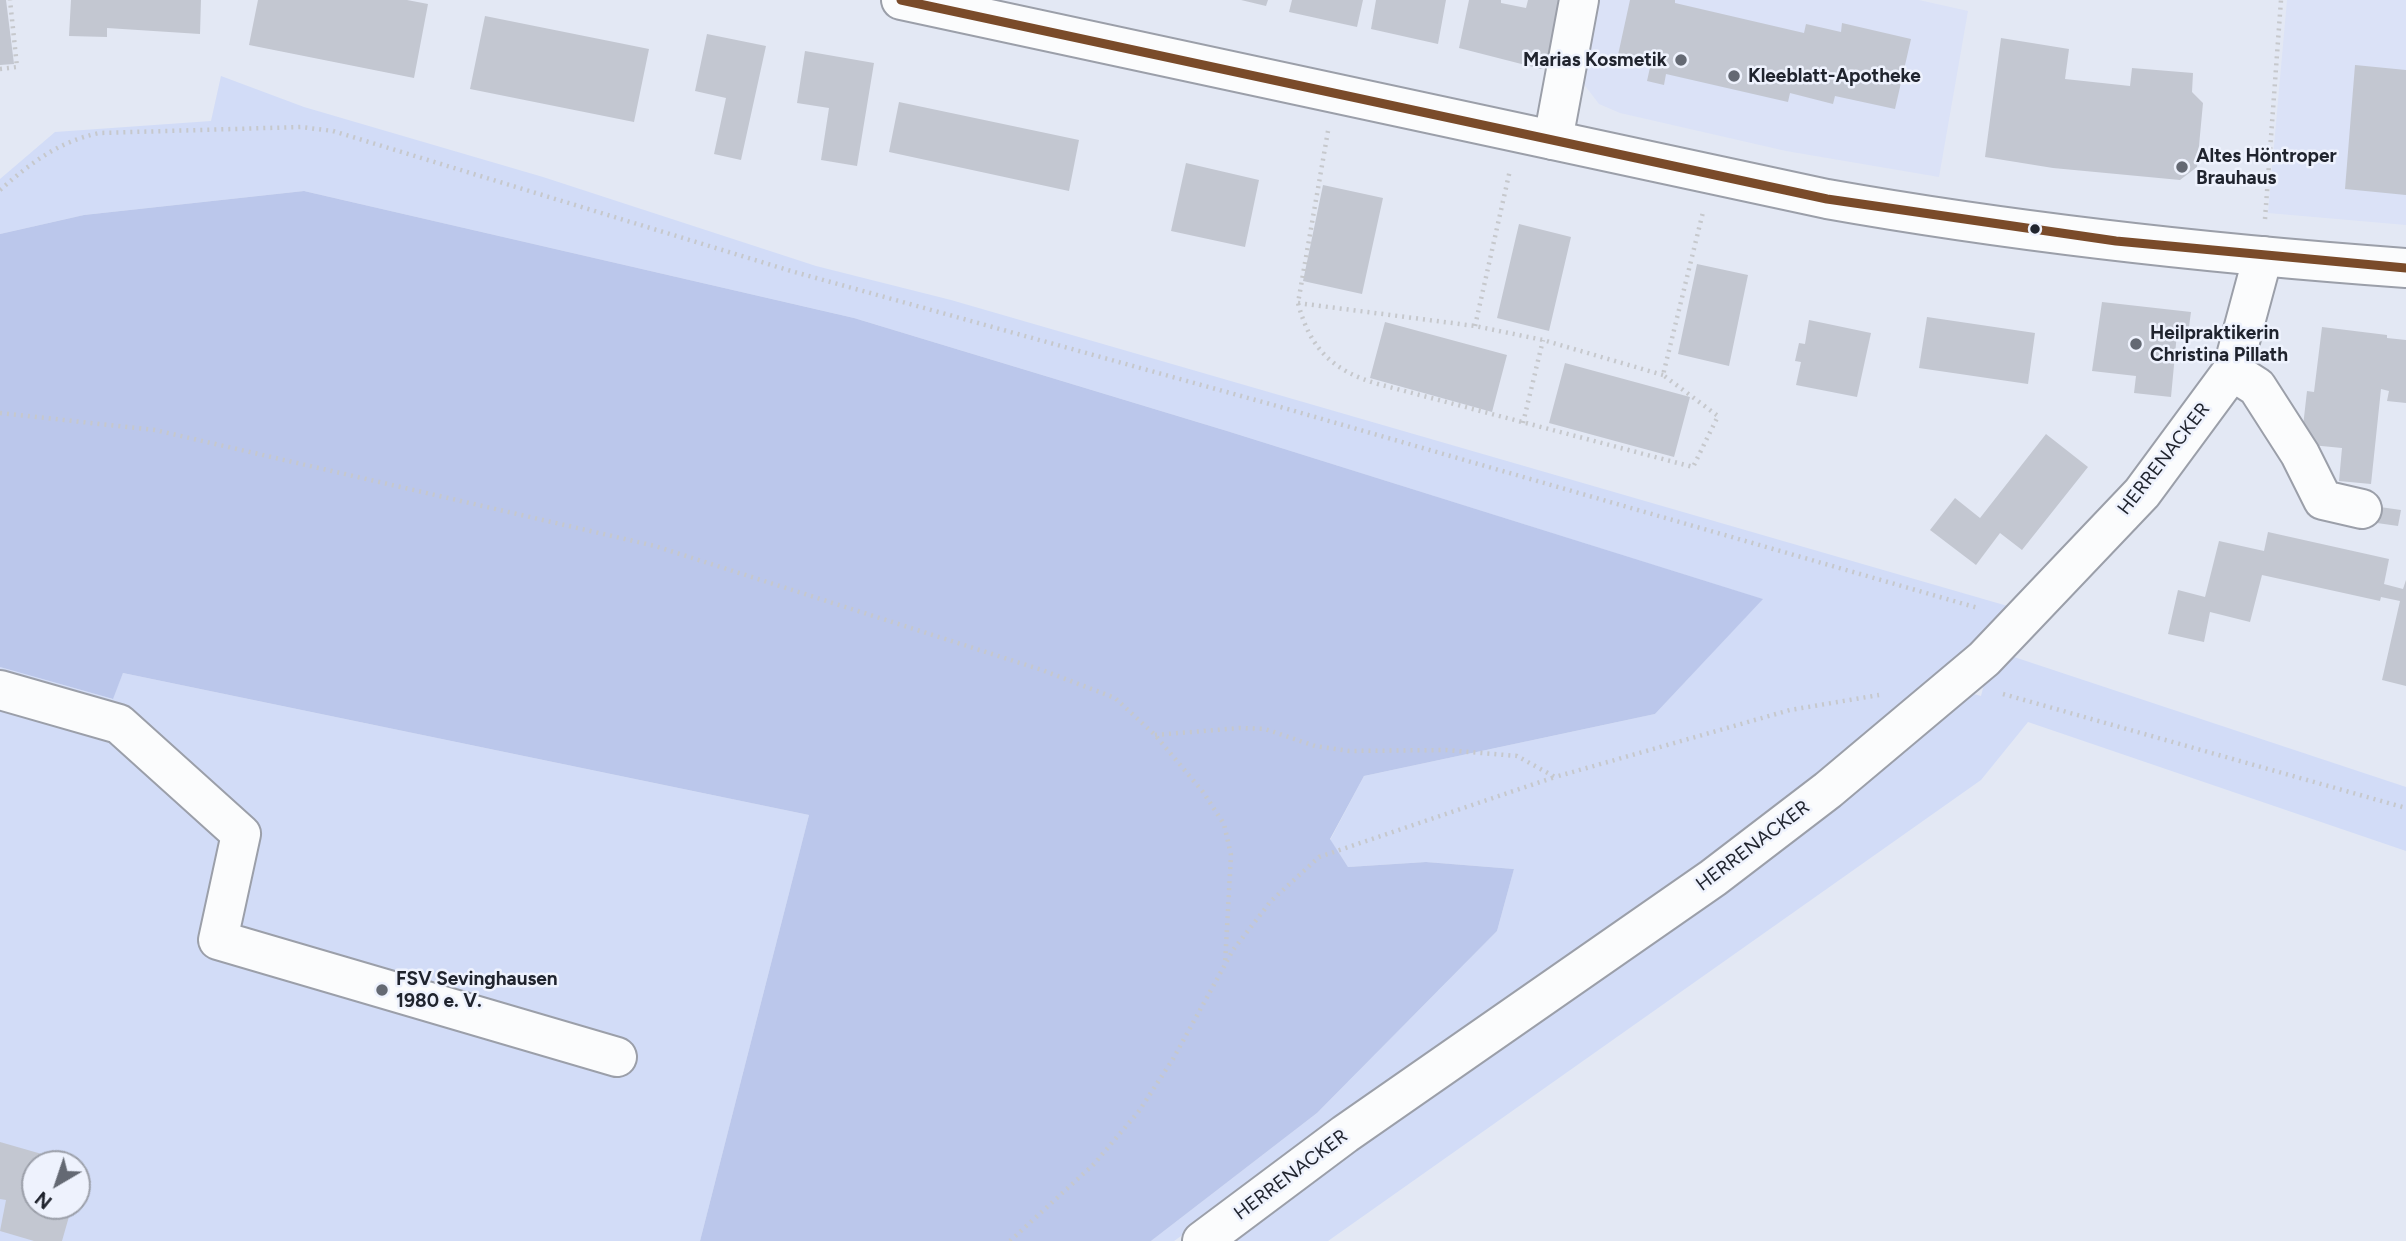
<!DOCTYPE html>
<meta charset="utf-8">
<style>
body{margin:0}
#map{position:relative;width:2406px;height:1241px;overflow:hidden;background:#e3e8f4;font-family:Figtree,sans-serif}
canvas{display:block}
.north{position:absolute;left:21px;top:1150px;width:70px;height:70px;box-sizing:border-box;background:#eef2fd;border:2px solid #9ca0aa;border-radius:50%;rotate:219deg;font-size:19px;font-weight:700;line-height:28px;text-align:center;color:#20242e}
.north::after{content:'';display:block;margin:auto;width:24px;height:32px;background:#646973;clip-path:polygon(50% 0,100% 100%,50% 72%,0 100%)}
</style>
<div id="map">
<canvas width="2406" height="1241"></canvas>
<div class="north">N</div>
</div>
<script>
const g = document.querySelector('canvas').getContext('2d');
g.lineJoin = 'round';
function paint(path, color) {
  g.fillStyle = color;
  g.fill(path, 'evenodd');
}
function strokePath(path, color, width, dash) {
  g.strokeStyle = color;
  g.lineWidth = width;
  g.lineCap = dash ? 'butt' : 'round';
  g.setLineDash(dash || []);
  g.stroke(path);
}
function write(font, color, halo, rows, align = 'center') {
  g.font = font + ' Figtree,sans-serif';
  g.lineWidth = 5;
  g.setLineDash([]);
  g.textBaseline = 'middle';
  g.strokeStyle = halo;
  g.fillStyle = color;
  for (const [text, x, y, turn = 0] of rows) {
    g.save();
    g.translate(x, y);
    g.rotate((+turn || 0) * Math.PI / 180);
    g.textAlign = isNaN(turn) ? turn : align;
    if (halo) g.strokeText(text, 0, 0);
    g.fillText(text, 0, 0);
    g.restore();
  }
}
paint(new Path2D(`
 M 1592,0 L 1919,0 L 1968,11 L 1939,177 L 1786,151 L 1620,113 L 1599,104 L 1583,83 L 1579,66 Z
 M 2287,0 L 2406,0 L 2406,225 L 2268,213 Z`), '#dbe2f7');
paint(new Path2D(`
 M 221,76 L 304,107 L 543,177 L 816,266 L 951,300 L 2011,607 L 1871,746 L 1184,1234 L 1174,1241 L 1151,1241 L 1317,1113 L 1497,931 L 1514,869 L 1426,862 L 1348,867 L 1330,840 L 1364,776 L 1655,714 L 1762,599 L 1227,431 L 854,318 L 304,191 L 84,215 L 0,234 L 0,179 L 55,132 L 211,121 Z
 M 2005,654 L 2406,787 L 2406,851 L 2028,722 L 1981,780 L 1328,1241 L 1217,1241 L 1963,691 L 1981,696 L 1990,661 Z
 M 0,667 L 112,699 L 123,673 L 809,815 L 700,1241 L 0,1241 ZM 35,1164 L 77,1164 L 77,1206 L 35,1206 Z`), '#d2dcf7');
paint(new Path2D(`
 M 304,191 L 854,318 L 1227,431 L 1763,599 L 1655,714 L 1364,776 L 1330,839 L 1348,867 L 1426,862 L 1514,869 L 1497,931 L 1317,1113 L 1151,1241 L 700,1241 L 809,815 L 123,673 L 113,699 L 0,667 L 0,234 L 84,215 Z`), '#bbc7eb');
paint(new Path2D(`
 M 0,0 L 6,0 L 14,64 L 0,65 Z
 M 71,0 L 201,0 L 200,34 L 107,28 L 107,37 L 69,36 Z
 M 258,0 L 407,0 L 428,4 L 414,78 L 249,45 Z
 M 1241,0 L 1268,0 L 1266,6 Z
 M 1292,0 L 1363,0 L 1357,27 L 1289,12 Z
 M 1376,0 L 1446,0 L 1438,44 L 1371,29 Z
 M 1469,0 L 1501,0 L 1501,3 L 1526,8 L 1528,0 L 1560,0 L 1546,67 L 1541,69 L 1459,48 Z
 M 1630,0 L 1675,0 L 1675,3 L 1804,33 L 1806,24 L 1841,32 L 1842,23 L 1911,39 L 1895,109 L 1835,96 L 1833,104 L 1790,93 L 1788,102 L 1666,74 L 1664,85 L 1647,81 L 1651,63 L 1618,55 Z
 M 485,16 L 649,49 L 634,122 L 470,89 Z
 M 707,34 L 766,46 L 741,160 L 714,154 L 726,98 L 695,91 Z
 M 2001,38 L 2069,49 L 2065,79 L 2130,86 L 2132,68 L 2193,73 L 2192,92 L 2203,103 L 2197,167 L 2180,180 L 2053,168 L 1985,157 Z
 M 805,51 L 874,63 L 857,166 L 821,160 L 829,108 L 797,103 Z
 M 2355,65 L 2406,70 L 2406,195 L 2345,189 Z
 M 899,102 L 1079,140 L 1069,191 L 889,152 Z
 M 1186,163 L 1259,180 L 1245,247 L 1171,231 Z
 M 1323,185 L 1383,198 L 1362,294 L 1303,281 Z
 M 1519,224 L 1571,237 L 1549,331 L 1497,318 Z
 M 1697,264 L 1748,275 L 1729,366 L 1678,354 Z
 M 2102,302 L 2191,312 L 2188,334 L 2177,333 L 2171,397 L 2134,393 L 2136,376 L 2092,371 Z
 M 1927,317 L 2035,333 L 2028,384 L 1919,368 Z
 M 1809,320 L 1871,333 L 1857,397 L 1796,385 L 1801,362 L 1795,361 L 1799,343 L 1805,344 Z
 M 1385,322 L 1507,355 L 1492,412 L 1370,378 Z
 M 2322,327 L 2387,335 L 2387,338 L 2406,340 L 2406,403 L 2387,401 L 2389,391 L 2381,389 L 2371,484 L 2339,481 L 2342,448 L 2301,444 L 2307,391 L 2314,392 Z
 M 1565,363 L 1690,397 L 1674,457 L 1549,423 Z
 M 2046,434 L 2088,467 L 2022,550 L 2000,533 L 1976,565 L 1930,530 L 1955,498 L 1980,518 Z
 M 2373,506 L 2401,510 L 2398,526 L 2370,522 Z
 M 2268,532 L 2389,559 L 2384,584 L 2403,589 L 2406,580 L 2406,686 L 2382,680 L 2400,601 L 2381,597 L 2380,601 L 2262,575 L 2250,622 L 2210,612 L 2204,642 L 2168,634 L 2178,590 L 2205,597 L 2219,541 L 2264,551 Z
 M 0,1142 L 73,1163 L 35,1164 L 35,1206 L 72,1206 L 62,1241 L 34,1241 L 0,1231 L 6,1200 L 0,1199 Z
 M 77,1164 L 84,1166 L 78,1187 L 77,1187 Z`), '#c3c7d1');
const minor = new Path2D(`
 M 1553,140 L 1579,0
 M 2232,371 L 2257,387 L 2300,454 L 2323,500 L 2362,509
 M 0,690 L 119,724 L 241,834 L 218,940 L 617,1057
 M 1202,1241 L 1345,1134 L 1713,878 L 1828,790 L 1984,659 L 2142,493 L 2232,371 L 2263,256`);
const major = new Path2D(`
 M 901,0 L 1827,199 C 2019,233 2212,254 2406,268`);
strokePath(minor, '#9b9fa9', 42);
strokePath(major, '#9b9fa9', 42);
strokePath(new Path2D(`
 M 0,69 L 17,67 L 10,0
 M 1328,131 L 1298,303 C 1310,349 1333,371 1378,384 L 1693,467 L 1718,416 L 1663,375 L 1703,212
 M 0,190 C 32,162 58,142 99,133 L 301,127 L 333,131 L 791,271 L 1277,406 L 1978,608
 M 2265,219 L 2281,0
 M 1298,303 L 1475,326 L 1543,340 L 1663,375
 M 1475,326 L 1510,170
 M 0,413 L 155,430 L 655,546 L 1042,670 L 1115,698 L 1155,735 L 1203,792 L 1224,824 L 1231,855 L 1225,964
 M 1523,423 L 1543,340
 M 2003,694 L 2406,808
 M 1155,735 L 1240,728 L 1265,729 L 1315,746 L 1349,751 L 1446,750 L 1517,756 L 1555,777 L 1790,710 L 1879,695
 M 1010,1241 L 1094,1164 L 1139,1111 L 1173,1059 L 1233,950 L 1271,901 L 1319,857 L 1555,777`), '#c6c8cc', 4.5, [2, 5]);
strokePath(minor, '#fbfcfd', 38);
strokePath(major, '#fbfcfd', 38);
strokePath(new Path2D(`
 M 901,0 L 1827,199 L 2116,241 L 2406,268`), '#7a4b2a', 9);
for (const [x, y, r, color] of [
 [1681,60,7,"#646973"],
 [1734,76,7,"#646973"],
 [2182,167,7,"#646973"],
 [2035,229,6,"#20242e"],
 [2136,344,7,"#646973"],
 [382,990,7,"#646973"]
]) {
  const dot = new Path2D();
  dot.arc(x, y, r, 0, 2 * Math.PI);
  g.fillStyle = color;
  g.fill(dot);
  strokePath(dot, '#eef2fd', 2.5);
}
write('bold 19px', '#20242e', '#eef2fd', [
 ["Marias Kosmetik",1667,60,"right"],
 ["Kleeblatt-Apotheke",1748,76],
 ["Altes Höntroper",2196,156],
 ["Brauhaus",2196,178],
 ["Heilpraktikerin",2150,333],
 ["Christina Pillath",2150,355],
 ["FSV Sevinghausen",396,979],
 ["1980 e. V.",396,1001]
], 'left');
write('19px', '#20242e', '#eef2fd', [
 ["HERRENACKER",2164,459,-52],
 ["HERRENACKER",1753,846,-37],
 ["HERRENACKER",1291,1175,-37]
]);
</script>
